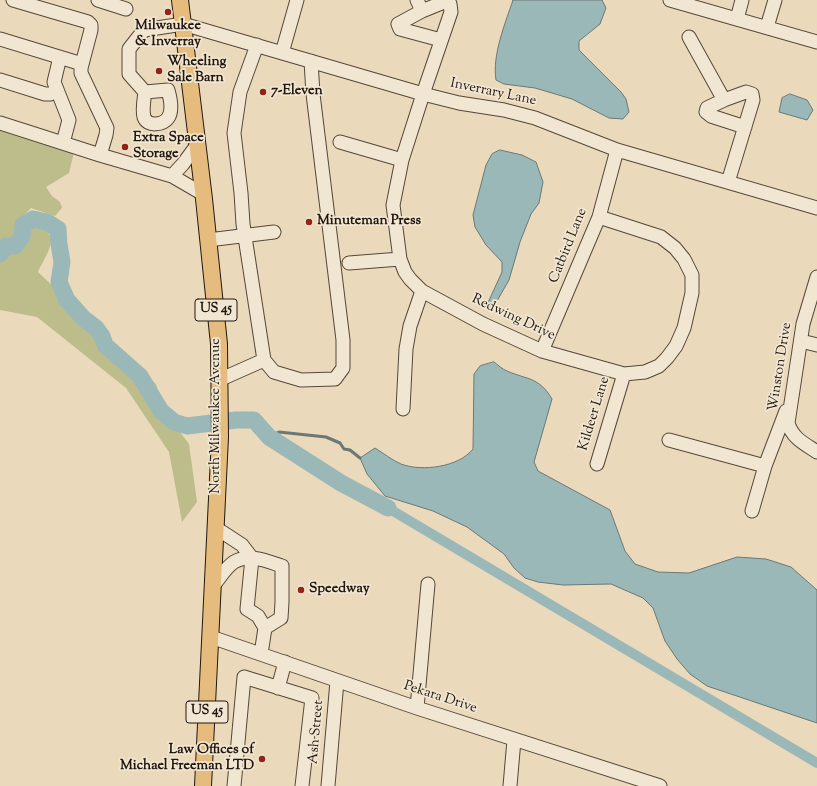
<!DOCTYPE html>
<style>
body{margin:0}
canvas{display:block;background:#ead9ba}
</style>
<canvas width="817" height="786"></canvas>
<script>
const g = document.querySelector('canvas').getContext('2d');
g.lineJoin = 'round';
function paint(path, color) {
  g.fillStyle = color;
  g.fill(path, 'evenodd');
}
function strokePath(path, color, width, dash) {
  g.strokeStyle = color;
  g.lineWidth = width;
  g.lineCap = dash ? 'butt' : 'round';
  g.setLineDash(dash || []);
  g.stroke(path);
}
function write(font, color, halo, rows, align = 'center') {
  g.font = font + ' "Sorts Mill Goudy",serif';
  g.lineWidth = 3.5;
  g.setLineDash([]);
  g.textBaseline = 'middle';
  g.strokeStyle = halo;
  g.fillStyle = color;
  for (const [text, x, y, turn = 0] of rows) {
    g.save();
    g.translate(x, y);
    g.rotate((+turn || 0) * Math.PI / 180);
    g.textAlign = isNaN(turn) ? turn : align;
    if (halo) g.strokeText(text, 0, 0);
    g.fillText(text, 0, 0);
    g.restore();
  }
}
paint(new Path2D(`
 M 0,127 L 74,152 L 69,173 L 46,187 L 52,196 L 60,202 L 62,208 L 55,216 L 31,208 L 18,221 L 15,234 L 13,238 L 0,247 Z
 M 33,226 C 65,231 46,255 38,272 L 156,384 L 162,408 L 189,444 L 197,502 L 182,522 L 169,452 L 126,388 L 37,317 L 0,310 L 0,260 L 20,248 Z`), '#bdbd8b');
const water = new Path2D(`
 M 513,0 L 602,0 L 606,8 L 600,24 L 579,41 L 579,50 L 621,92 L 626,99 L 629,112 L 623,119 L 609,118 L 572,99 L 535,88 L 504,84 L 496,80 C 492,55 505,24 513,0 Z
 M 790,94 L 807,100 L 813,110 L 807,120 L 779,112 L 782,98 Z
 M 500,150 L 522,155 L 536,162 L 543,182 L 539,203 L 531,214 L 520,242 L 509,280 L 497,301 L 487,310 L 486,307 L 502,272 L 502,262 L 486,245 L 475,227 L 473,215 L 486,165 L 492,154 Z
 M 494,362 C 498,365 502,369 507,371 C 528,380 539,377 552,399 L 534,462 L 538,471 L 610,510 L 625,551 L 635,564 L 658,572 L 689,573 L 737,557 L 766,559 L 791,567 L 817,590 L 817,723 L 707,686 L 690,674 L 677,659 L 665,641 L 653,608 L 643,598 L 611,584 L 563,585 L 538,582 L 525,578 L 514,568 L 504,554 L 467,527 L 433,511 L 385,496 L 367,474 L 360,458 L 375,448 C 383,453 392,460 401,464 C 422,472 459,467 473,449 L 474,374 L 480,366 Z`);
paint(water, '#9bb8b9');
strokePath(water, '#6b7875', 1);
strokePath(new Path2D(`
 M 269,437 L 279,432 L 326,437 L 340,443 L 344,449 L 350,450 L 360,458`), '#6b7875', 3);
strokePath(new Path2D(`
 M 388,508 L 817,763`), '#9bb8b9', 10);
strokePath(new Path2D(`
 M 0,254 L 6,246 L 15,246 L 22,237 L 23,225 L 33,219 L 47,222 L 58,229 L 59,244 L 62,262 L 59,282 L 67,300 L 83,318 L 96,328 L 102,336 L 105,345 L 140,376 L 161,411 L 174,422 L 187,426 L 236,420 L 254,420 L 269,437 L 341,483 L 388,508`), '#9bb8b9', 17);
const minor = new Path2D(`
 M 13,0 L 88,22 L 91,25 L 91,30 L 81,68 L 81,73 L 107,128 L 106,135 L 100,155
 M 98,0 L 126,9
 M 417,0 L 422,11
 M 670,0 L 817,42
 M 737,19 L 742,0
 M 767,27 L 775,0
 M 689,37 L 724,100
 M 0,39 L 82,64
 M 441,40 L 400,29 L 398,24 L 422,11 L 444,2 L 450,4 L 451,12 L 423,94 L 402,160 L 393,205 L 400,259 L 405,272 L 410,279 L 422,291 L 483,324 L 542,351 L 624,374 L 645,372 L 659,366 L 667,358 L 676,346 L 684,328 L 692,293 L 692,275 L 684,259 L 675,248 L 661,237 L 599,217
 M 282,53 L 297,0
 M 60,57 L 54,82 L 69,120 L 63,143
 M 0,80 L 45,94 L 50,94 L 57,91
 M 145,92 L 168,90 C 170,97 173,111 168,118 C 163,125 147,127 144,117 C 142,110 144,99 145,92 L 129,74 L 129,49 L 144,30 L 183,24 L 423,94 L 459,103 L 504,110 L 535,118 L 617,150 L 817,208
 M 0,123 L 100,155 L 172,176 L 203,194
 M 340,142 L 402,160
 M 172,176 L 183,164 L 197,145
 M 728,182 L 753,100 L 752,94 L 746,92 L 724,100 L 707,108 L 706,112 L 711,116 L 745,127
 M 208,240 L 274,232
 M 349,263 L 400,259
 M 817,277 L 803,324 L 788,423 C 792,438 805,444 817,452
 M 801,341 L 817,345
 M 542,351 L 599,217 L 617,150
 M 264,360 L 274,372 L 301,380 L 335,379 L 343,368 L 343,340 L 313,94 L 311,61
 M 219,380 L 264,360 L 243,224 L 241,193 L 234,133 L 240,92 L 257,45
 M 403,409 L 406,349 L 410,326 L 422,291
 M 669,440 L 765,466
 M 597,464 L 624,374
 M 752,511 L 765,466 L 786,411
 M 216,528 L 242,545 L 252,558 L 247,609 L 258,616 L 265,628 L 261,654
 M 213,586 C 219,579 226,567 234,562 C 249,553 267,561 282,566 L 282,602 L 281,618 L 265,628
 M 211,637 L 417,708 L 660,786
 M 278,688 L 285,662
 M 417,708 L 428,584
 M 234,786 L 244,677 L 312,698 L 302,786
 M 328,786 L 337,681
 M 510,786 L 514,740`);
const major = new Path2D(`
 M 180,0 L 204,199 L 219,344 L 220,437 L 203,786`);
strokePath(minor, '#544839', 15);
strokePath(major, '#22170e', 18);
strokePath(minor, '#f1e6d2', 13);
strokePath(major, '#e5bc7d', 16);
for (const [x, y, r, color] of [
 [168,12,4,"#8f2418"],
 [159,71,4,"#8f2418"],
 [263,92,4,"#8f2418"],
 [125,147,4,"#8f2418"],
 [309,222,4,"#8f2418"],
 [301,590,4,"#8f2418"],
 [262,759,4,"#8f2418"]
]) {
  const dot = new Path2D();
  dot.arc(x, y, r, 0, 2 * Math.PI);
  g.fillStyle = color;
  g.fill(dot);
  strokePath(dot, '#f1e6d2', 1.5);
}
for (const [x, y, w] of [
 [216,310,42],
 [207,712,42]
]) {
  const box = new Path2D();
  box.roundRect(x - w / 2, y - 11, w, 22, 3);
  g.fillStyle = '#f1e6d2';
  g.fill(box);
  strokePath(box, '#22170e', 1);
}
write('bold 13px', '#22170e', null, [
 ["US 45",216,310],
 ["US 45",207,712]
]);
write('bold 14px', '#22170e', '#f1e6d2', [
 ["Milwaukee",168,27,"center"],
 ["& Inverray",168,43,"center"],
 ["Wheeling",167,63],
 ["Sale Barn",167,79],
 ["7-Eleven",271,92],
 ["Extra Space",133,139],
 ["Storage",133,155],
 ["Minuteman Press",317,222],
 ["Speedway",309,590],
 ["Law Offices of",254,751,"right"],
 ["Michael Freeman LTD",254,767,"right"]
], 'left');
write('14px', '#22170e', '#f1e6d2', [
 ["Inverrary Lane",493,93,12],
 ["Catbird Lane",569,246,-68],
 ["Redwing Drive",513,318,25],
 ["Winston Drive",781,367,-81],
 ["Kildeer Lane",595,414,-73],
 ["North Milwaukee Avenue",217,416,-90],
 ["Pekara Drive",440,698,18],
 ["Ash Street",317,732,-85]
]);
</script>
